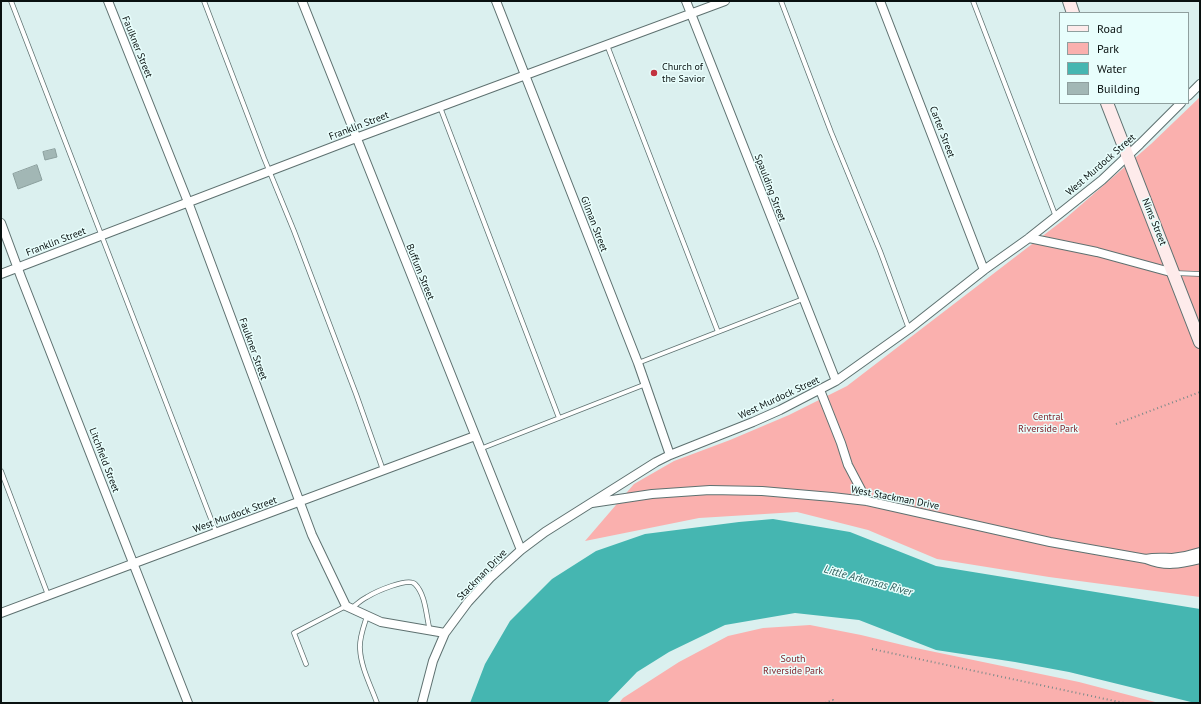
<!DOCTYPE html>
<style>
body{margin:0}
#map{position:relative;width:1201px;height:704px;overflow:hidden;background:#dbf0ef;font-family:"PT Sans",sans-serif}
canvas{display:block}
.frame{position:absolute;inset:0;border:2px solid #091110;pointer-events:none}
.legend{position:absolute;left:1059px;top:12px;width:130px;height:92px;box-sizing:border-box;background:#e8fefc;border:1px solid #8f9f9e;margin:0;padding:5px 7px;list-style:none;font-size:12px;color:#091110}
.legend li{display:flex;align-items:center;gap:8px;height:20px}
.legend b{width:20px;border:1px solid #8f9f9e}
</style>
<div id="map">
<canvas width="1201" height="704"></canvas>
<div class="frame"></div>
<ul class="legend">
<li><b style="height:5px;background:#feebeb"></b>Road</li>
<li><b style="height:11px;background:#fab0ae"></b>Park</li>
<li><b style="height:11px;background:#45b6b1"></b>Water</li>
<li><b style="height:11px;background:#a2b7b5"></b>Building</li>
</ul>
</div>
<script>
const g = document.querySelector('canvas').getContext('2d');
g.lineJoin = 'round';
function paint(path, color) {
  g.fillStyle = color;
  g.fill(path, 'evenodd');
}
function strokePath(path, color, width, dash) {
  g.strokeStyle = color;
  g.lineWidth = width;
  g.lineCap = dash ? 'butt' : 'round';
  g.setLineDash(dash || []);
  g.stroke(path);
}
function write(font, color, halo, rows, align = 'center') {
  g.font = font + ' "PT Sans",sans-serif';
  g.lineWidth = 3;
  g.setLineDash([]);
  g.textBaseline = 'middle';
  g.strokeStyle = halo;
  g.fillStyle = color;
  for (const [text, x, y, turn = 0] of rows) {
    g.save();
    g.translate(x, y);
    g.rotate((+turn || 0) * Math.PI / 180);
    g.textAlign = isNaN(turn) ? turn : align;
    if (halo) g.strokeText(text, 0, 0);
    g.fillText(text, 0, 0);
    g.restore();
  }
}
paint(new Path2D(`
 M 1200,97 L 1200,597 L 1049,577 L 937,559 L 868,530 L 797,512 L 699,518 L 585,541 L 634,484 L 674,461 L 730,440 L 789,415 L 847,386 L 1066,218 L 1151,144 Z
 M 810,625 L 861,635 L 911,647 L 1079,682 L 1159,703 L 619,703 L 623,698 L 679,662 L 728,636 L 763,628 Z`), '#fab0ae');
paint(new Path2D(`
 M 773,519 L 850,532 L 936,566 L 1200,609 L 1200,703 L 1191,702 L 1069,672 L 1015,662 L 936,650 L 859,620 L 795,613 L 725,625 L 669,652 L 637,672 L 607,703 L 470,703 L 485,664 L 510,621 L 552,579 L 596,551 L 645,534 L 739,522 Z`), '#45b6b1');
const building = new Path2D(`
 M 55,149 L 57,157 L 45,160 L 43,152 Z
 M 37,165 L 42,180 L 18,189 L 13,174 Z`);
paint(building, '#a2b7b5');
strokePath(building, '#8b9f9d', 1);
const lane = new Path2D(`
 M 11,1 L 216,532
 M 204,1 L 264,158 L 294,231 L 356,394 L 383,470
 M 781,1 L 831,132 L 880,251 L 909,329
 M 973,1 L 1056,217
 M 607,45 L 718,332
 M 440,107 L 559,418
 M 1174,273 L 1200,274
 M 638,363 L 803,299
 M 480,449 L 646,384
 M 1,471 L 48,595
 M 352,608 C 357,604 361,600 367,597 C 375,592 408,577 415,584 C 426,595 426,616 430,631
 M 367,616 C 364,626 359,638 360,649 C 361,668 371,686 377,703
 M 306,664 L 294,633 L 346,606`);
const street = new Path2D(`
 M 108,1 L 188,202 L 312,535 L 346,606 L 381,622 L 445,633
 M 302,1 L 521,550
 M 496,1 L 638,363 L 670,455
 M 686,1 L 836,381
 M 880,1 L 984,270
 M 1188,96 L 1200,84
 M 1,223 L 21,277 L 188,703
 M 1029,238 L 1097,252 L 1174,273
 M 1,274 L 356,138 L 725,1
 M 820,390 L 841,443 L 848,465 L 867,501
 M 592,503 L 652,494 L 710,490 L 762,491 L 832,497 L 867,501 L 1050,542 L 1146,559 C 1166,567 1179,564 1200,559
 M 1146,559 C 1155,557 1163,558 1172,558 C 1182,557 1191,555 1200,552
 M 1,613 L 475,436
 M 422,703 L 433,661 L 445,633 L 468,602 L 490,578 L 521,550 L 545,532 L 656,462 L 670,455 L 753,422 L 780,410 L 836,381 L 909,329 L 984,270 L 1029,238 L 1102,180 L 1140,144 L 1181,103`);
const secondary = new Path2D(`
 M 1069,1 L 1073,13
 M 1107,103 L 1200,342`);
strokePath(lane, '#5e7170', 5.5);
strokePath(street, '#5e7170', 10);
strokePath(secondary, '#5e7170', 14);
strokePath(new Path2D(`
 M 1116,424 L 1200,392
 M 872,649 L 1124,703
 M 825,703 L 833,700 L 835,703`), '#7b8a89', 2, [1, 3]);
strokePath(lane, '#fff', 4);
strokePath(street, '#fff', 8);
strokePath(secondary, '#feebeb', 12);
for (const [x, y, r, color] of [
 [654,73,4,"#c2323f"]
]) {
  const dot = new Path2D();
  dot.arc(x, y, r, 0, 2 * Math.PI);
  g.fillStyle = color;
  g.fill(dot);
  strokePath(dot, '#e8fefc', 1.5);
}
write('10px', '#091110', '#e8fefc', [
 ["Faulkner Street",137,47,68],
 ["Franklin Street",359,126,-21],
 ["Carter Street",942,132,69],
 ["West Murdock Street",1101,165,-41],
 ["Spaulding Street",770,188,69],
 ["Nims Street",1154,222,68],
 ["Gilman Street",594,224,69],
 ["Franklin Street",56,242,-21],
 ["Buffum Street",420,272,68],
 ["Faulkner Street",253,349,70],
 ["West Murdock Street",779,398,-25],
 ["Litchfield Street",104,460,69],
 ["West Stackman Drive",895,498,11],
 ["West Murdock Street",235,515,-20],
 ["Stackman Drive",482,575,-46]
]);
write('10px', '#091110', '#e8fefc', [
 ["Church of",662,67],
 ["the Savior",662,79]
], 'left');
write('10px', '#7e1d26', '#e8fefc', [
 ["Central",1048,417],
 ["Riverside Park",1048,429],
 ["South",793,659],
 ["Riverside Park",793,671]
]);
write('italic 11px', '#2b5a58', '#e8fefc', [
 ["Little Arkansas River",868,581,15]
]);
</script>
